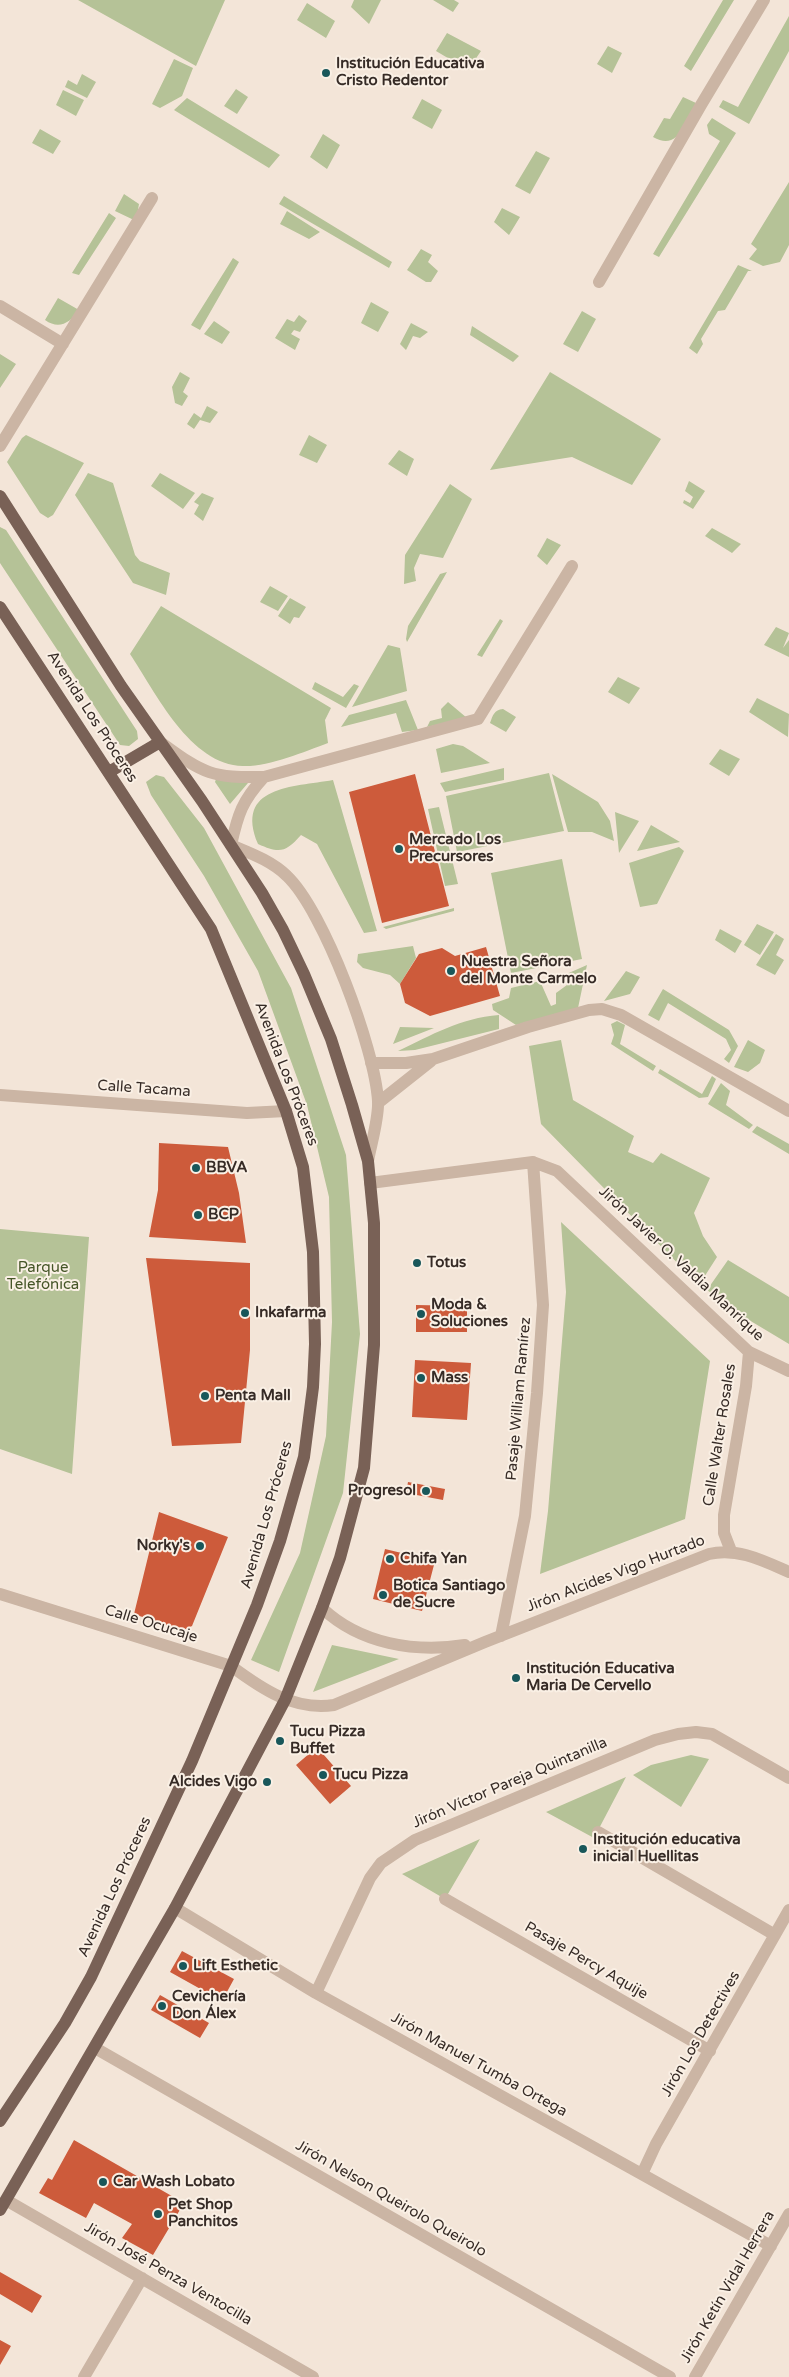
<!DOCTYPE html>
<meta charset="utf-8">
<style>
body{margin:0}
canvas{display:block;background:#f3e5d8}
</style>
<canvas width="789" height="2377"></canvas>
<script>
const g = document.querySelector('canvas').getContext('2d');
g.lineJoin = 'round';
function paint(path, color) {
  g.fillStyle = color;
  g.fill(path, 'evenodd');
}
function strokePath(path, color, width, dash) {
  g.strokeStyle = color;
  g.lineWidth = width;
  g.lineCap = dash ? 'butt' : 'round';
  g.setLineDash(dash || []);
  g.stroke(path);
}
function write(font, color, halo, rows, align = 'center') {
  g.font = font + ' "Varela Round",sans-serif';
  g.lineWidth = 4;
  g.setLineDash([]);
  g.textBaseline = 'middle';
  g.strokeStyle = halo;
  g.fillStyle = color;
  for (const [text, x, y, turn = 0] of rows) {
    g.save();
    g.translate(x, y);
    g.rotate((+turn || 0) * Math.PI / 180);
    g.textAlign = isNaN(turn) ? turn : align;
    if (halo) g.strokeText(text, 0, 0);
    g.fillText(text, 0, 0);
    g.restore();
  }
}
paint(new Path2D(`
 M 78,0 L 225,0 L 196,66 Z
 M 354,0 L 381,0 L 369,24 L 351,7 Z
 M 433,0 L 454,0 L 459,3 L 453,12 Z
 M 723,0 L 734,0 L 691,71 L 684,66 Z
 M 307,3 L 335,21 L 326,38 L 297,20 Z
 M 789,16 L 789,51 L 749,124 L 719,107 L 723,100 L 738,107 Z
 M 447,33 L 481,51 L 468,70 L 436,51 Z
 M 608,46 L 622,53 L 612,73 L 597,64 Z
 M 174,59 L 193,68 L 182,96 L 160,108 L 152,104 Z
 M 82,74 L 96,82 L 87,98 L 65,87 L 68,80 L 77,85 Z
 M 236,89 L 248,97 L 237,114 L 224,106 Z
 M 63,90 L 84,100 L 76,116 L 56,105 Z
 M 683,97 L 696,103 C 686,121 679,152 653,137 L 664,118 L 670,119 Z
 M 187,98 L 280,155 L 269,168 L 174,110 Z
 M 422,99 L 442,110 L 432,129 L 412,118 Z
 M 712,118 L 736,133 L 659,257 L 653,254 L 720,141 L 709,134 L 707,125 Z
 M 40,129 L 61,141 L 53,154 L 32,143 Z
 M 323,134 L 340,145 L 327,169 L 310,157 Z
 M 536,151 L 550,158 L 530,194 L 515,186 Z
 M 789,182 L 789,245 L 780,262 L 763,266 L 749,259 L 757,249 L 751,244 Z
 M 124,194 L 139,204 L 136,221 L 115,211 Z
 M 284,196 L 392,262 L 389,268 L 279,204 Z
 M 502,208 L 520,217 L 509,235 L 494,222 Z
 M 287,211 L 320,232 L 309,239 L 280,224 Z
 M 109,213 L 116,218 L 79,275 L 72,273 Z
 M 421,249 L 432,255 L 428,262 L 438,271 L 431,282 L 426,282 L 407,270 Z
 M 233,258 L 239,262 L 200,330 L 191,325 Z
 M 738,265 L 752,271 L 748,271 L 725,310 L 718,311 L 701,339 L 703,344 L 697,354 L 689,348 Z
 M 58,298 L 79,310 C 70,323 59,330 45,320 Z
 M 371,302 L 389,312 L 378,332 L 361,323 Z
 M 582,311 L 596,319 L 578,352 L 563,344 Z
 M 299,315 L 307,321 L 300,332 L 294,330 L 291,334 L 300,339 L 295,350 L 275,338 L 287,319 L 294,322 Z
 M 214,321 L 230,332 L 222,344 L 204,334 Z
 M 411,323 L 428,332 L 420,338 L 413,336 L 406,350 L 400,344 Z
 M 472,326 L 519,356 L 513,362 L 470,335 Z
 M 0,354 L 16,364 L 0,388 Z
 M 180,372 L 190,378 L 183,392 L 188,396 L 182,406 L 175,403 L 172,387 Z
 M 550,372 L 661,439 L 632,485 L 572,457 L 490,470 Z
 M 207,406 L 218,412 L 210,423 L 200,420 L 194,429 L 187,424 L 194,413 L 201,418 Z
 M 26,435 L 84,463 L 53,515 L 48,518 L 40,513 L 7,462 L 22,438 Z
 M 309,435 L 327,445 L 317,463 L 299,455 Z
 M 399,450 L 414,459 L 407,476 L 388,464 Z
 M 88,473 L 113,483 L 135,555 L 140,561 L 170,573 L 166,595 L 133,583 L 75,495 Z
 M 160,473 L 195,493 L 183,509 L 151,486 Z
 M 689,481 L 705,491 L 693,509 L 683,503 L 684,500 L 690,503 L 693,497 L 685,491 Z
 M 450,484 L 472,499 L 443,558 L 420,554 L 414,568 L 416,581 L 404,584 L 405,555 Z
 M 202,493 L 214,498 L 203,521 L 194,514 L 199,505 L 194,502 Z
 M 0,527 L 6,530 L 137,731 L 138,739 L 129,746 L 120,745 L 0,563 Z
 M 712,528 L 741,544 L 732,553 L 705,536 Z
 M 547,538 L 561,545 L 547,565 L 537,556 Z
 M 447,572 L 407,642 L 406,639 L 408,626 L 440,574 Z
 M 270,586 L 288,596 L 278,611 L 260,602 Z
 M 290,598 L 306,607 L 299,618 L 294,617 L 290,624 L 278,616 Z
 M 161,606 L 331,708 L 325,720 L 328,743 C 304,752 268,767 243,766 C 190,765 156,693 130,654 Z
 M 500,619 L 503,621 L 482,657 L 477,655 Z
 M 776,627 L 789,633 L 783,648 L 789,640 L 789,657 L 764,645 Z
 M 388,645 L 400,648 L 407,691 L 352,707 Z
 M 618,677 L 640,688 L 629,704 L 608,692 Z
 M 315,682 L 343,697 L 354,684 L 359,686 L 346,708 L 312,689 Z
 M 757,698 L 789,714 L 788,737 L 749,712 Z
 M 406,700 L 418,730 L 402,732 L 396,713 L 341,727 L 349,715 Z
 M 448,702 L 467,718 L 427,727 L 430,721 L 442,718 L 441,709 Z
 M 503,709 L 516,717 L 506,732 L 490,723 C 493,715 494,710 503,709 Z
 M 453,744 L 463,746 L 490,763 L 441,773 L 436,749 Z
 M 720,749 L 740,759 L 729,776 L 709,764 Z
 M 504,768 L 504,780 L 445,792 L 440,783 Z
 M 549,773 L 564,831 L 457,852 L 446,796 Z
 M 552,774 L 598,802 L 610,821 L 614,841 L 592,832 L 568,832 Z
 M 156,775 L 164,777 L 204,828 L 291,988 L 346,1155 L 360,1334 L 343,1493 L 279,1672 L 251,1660 L 300,1553 L 326,1436 L 332,1322 L 329,1197 L 307,1105 L 258,971 L 204,876 L 151,795 L 146,782 Z
 M 216,779 L 248,783 L 230,804 L 215,782 Z
 M 333,780 L 377,931 L 364,933 L 317,844 L 301,835 C 286,852 280,854 258,844 C 234,786 293,787 333,780 Z
 M 439,807 L 458,884 L 445,886 L 428,809 Z
 M 615,812 L 639,821 L 619,853 Z
 M 651,825 L 680,842 L 637,851 Z
 M 679,847 L 684,851 L 657,904 L 640,907 L 629,863 Z
 M 562,859 L 582,959 L 511,973 L 491,873 Z
 M 454,908 L 454,911 L 386,929 L 383,927 Z
 M 757,924 L 774,932 L 760,955 L 744,945 Z
 M 720,929 L 742,941 L 735,953 L 715,940 Z
 M 776,934 L 784,939 L 776,955 L 784,960 L 775,975 L 756,965 Z
 M 413,946 L 416,958 L 400,984 L 390,975 L 363,968 L 357,962 L 358,954 Z
 M 587,965 L 578,1008 L 516,1025 L 493,1010 L 492,1004 L 509,998 L 511,988 L 540,981 L 551,1006 L 556,1004 L 556,993 L 567,985 L 562,976 Z
 M 626,971 L 640,977 L 630,994 L 604,1001 Z
 M 663,989 L 729,1030 L 738,1046 L 729,1063 L 724,1059 L 731,1050 L 726,1039 L 668,1003 L 659,1021 L 648,1015 Z
 M 499,1015 L 499,1029 L 415,1050 L 398,1051 C 432,1035 460,1018 499,1015 Z
 M 617,1021 L 625,1025 L 620,1044 L 656,1066 L 653,1071 L 611,1044 L 614,1035 L 611,1024 Z
 M 400,1027 L 434,1028 L 393,1044 Z
 M 561,1040 L 573,1100 L 634,1136 L 628,1152 L 653,1163 L 661,1153 L 710,1178 L 694,1213 L 703,1236 L 717,1257 L 699,1285 L 541,1124 L 529,1046 Z
 M 748,1040 L 765,1050 L 760,1063 L 748,1072 L 734,1067 Z
 M 660,1069 L 702,1094 L 712,1076 L 716,1079 L 708,1097 L 699,1098 L 658,1073 Z
 M 721,1083 L 730,1091 L 726,1105 L 753,1125 L 749,1129 L 708,1104 Z
 M 757,1126 L 789,1144 L 789,1154 L 752,1132 Z
 M 561,1222 L 710,1361 L 685,1519 L 540,1574 L 548,1511 L 566,1292 Z
 M 0,1229 L 89,1237 L 72,1474 L 0,1449 Z
 M 728,1260 L 789,1297 L 789,1344 L 744,1317 L 707,1290 Z
 M 332,1645 L 399,1659 L 313,1692 Z
 M 691,1755 L 709,1759 L 681,1807 L 633,1775 L 651,1765 Z
 M 626,1777 L 594,1838 L 546,1812 Z
 M 480,1839 L 445,1899 L 402,1874 Z`), '#b5c297');
paint(new Path2D(`
 M 415,774 L 449,906 L 382,923 L 349,792 Z
 M 486,947 L 500,996 L 430,1016 L 405,1003 L 400,984 L 419,954 L 442,948 L 455,956 Z
 M 159,1143 L 228,1147 L 239,1193 L 246,1243 L 149,1237 L 158,1190 Z
 M 146,1258 L 250,1263 L 250,1350 L 241,1443 L 172,1446 Z
 M 416,1305 L 467,1306 L 467,1332 L 416,1332 Z
 M 415,1360 L 471,1363 L 467,1420 L 412,1417 Z
 M 408,1482 L 445,1489 L 443,1500 L 406,1493 Z
 M 159,1512 L 228,1537 L 192,1626 L 182,1631 L 134,1614 Z
 M 385,1549 L 435,1561 L 422,1611 L 373,1599 Z
 M 317,1747 L 351,1786 L 330,1804 L 296,1765 Z
 M 182,1951 L 234,1979 L 222,2001 L 170,1972 Z
 M 160,1995 L 209,2023 L 200,2038 L 151,2010 Z
 M 74,2140 L 184,2203 L 153,2255 L 122,2238 L 132,2224 L 94,2203 L 86,2218 L 39,2193 L 48,2178 L 52,2180 Z
 M 0,2272 L 42,2296 L 32,2313 L 0,2294 Z
 M 0,2340 L 11,2346 L 0,2365 Z`), '#cd5b3b');
strokePath(new Path2D(`
 M 599,282 L 701,105 L 764,0
 M 0,306 L 63,344
 M 0,446 L 152,198
 M 163,744 C 204,774 212,778 264,777 L 478,719 L 572,566
 M 264,777 C 242,801 238,814 231,845 C 250,853 272,861 287,876 C 324,911 375,1049 378,1101 C 379,1118 371,1144 368,1161
 M 371,1063 L 406,1063 L 433,1059 L 528,1027 L 589,1010 L 602,1009 L 621,1015 L 789,1111
 M 0,1095 L 247,1113 L 286,1111
 M 378,1103 L 431,1061
 M 370,1183 L 533,1162 L 557,1171 L 749,1352 L 789,1371
 M 731,1551 L 724,1533 L 724,1515 L 746,1386 L 749,1352
 M 0,1594 L 231,1666 C 262,1689 294,1711 334,1705 L 485,1642 L 709,1554 C 737,1547 764,1561 789,1572
 M 322,1608 C 360,1644 415,1653 465,1645
 M 501,1636 L 525,1516 L 537,1393 L 543,1305 L 533,1162
 M 598,1832 L 775,1935
 M 445,1899 L 710,2051
 M 175,1908 L 316,1993 L 771,2246
 M 316,1993 L 370,1878 L 381,1863 L 415,1840 L 655,1740 L 678,1734 L 696,1732 L 712,1734 L 789,1778
 M 95,2048 L 670,2377
 M 642,2174 L 656,2144 L 789,1910
 M 6,2200 L 313,2377
 M 84,2377 L 142,2278
 M 695,2377 L 789,2214`), '#cbb5a4', 12);
strokePath(new Path2D(`
 M 0,496 L 121,686 L 202,801 L 262,893 L 283,930 L 304,974 L 331,1039 L 352,1105 L 368,1161 L 374,1223 L 374,1345 L 364,1468 L 340,1558 L 322,1608 L 285,1700 L 175,1908 L 0,2210
 M 0,607 L 211,929 L 286,1111 L 303,1167 L 313,1252 L 315,1344 L 313,1387 L 304,1457 L 280,1541 L 257,1605 L 192,1761 L 91,1977 L 65,2023 L 0,2121
 M 109,772 L 160,742`), '#796156', 12);
for (const [x, y, r, color] of [
 [326,73,5,"#19575a"],
 [399,849,5,"#19575a"],
 [451,971,5,"#19575a"],
 [196,1168,5,"#19575a"],
 [198,1215,5,"#19575a"],
 [417,1263,5,"#19575a"],
 [245,1313,5,"#19575a"],
 [421,1314,5,"#19575a"],
 [421,1378,5,"#19575a"],
 [205,1396,5,"#19575a"],
 [426,1491,5,"#19575a"],
 [200,1546,5,"#19575a"],
 [390,1559,5,"#19575a"],
 [383,1595,5,"#19575a"],
 [516,1678,5,"#19575a"],
 [280,1741,5,"#19575a"],
 [323,1775,5,"#19575a"],
 [267,1782,5,"#19575a"],
 [583,1849,5,"#19575a"],
 [183,1966,5,"#19575a"],
 [162,2006,5,"#19575a"],
 [103,2182,5,"#19575a"],
 [158,2214,5,"#19575a"]
]) {
  const dot = new Path2D();
  dot.arc(x, y, r, 0, 2 * Math.PI);
  g.fillStyle = color;
  g.fill(dot);
  strokePath(dot, '#faf0e5', 2);
}
write('bold 15px', '#362b26', '#faf0e5', [
 ["Institución Educativa",336,64],
 ["Cristo Redentor",336,81],
 ["Mercado Los",409,840],
 ["Precursores",409,857],
 ["Nuestra Señora",461,962],
 ["del Monte Carmelo",461,979],
 ["BBVA",206,1168],
 ["BCP",208,1215],
 ["Totus",427,1263],
 ["Moda &",431,1305],
 ["Soluciones",431,1322],
 ["Inkafarma",255,1313],
 ["Mass",431,1378],
 ["Penta Mall",215,1396],
 ["Progresol",416,1491,"right"],
 ["Norky's",190,1546,"right"],
 ["Chifa Yan",400,1559],
 ["Botica Santiago",393,1586],
 ["de Sucre",393,1603],
 ["Institución Educativa",526,1669],
 ["Maria De Cervello",526,1686],
 ["Tucu Pizza",290,1732],
 ["Buffet",290,1749],
 ["Tucu Pizza",333,1775],
 ["Alcides Vigo",257,1782,"right"],
 ["Institución educativa",593,1840],
 ["inicial Huellitas",593,1857],
 ["Lift Esthetic",193,1966],
 ["Cevichería",172,1997],
 ["Don Álex",172,2014],
 ["Car Wash Lobato",113,2182],
 ["Pet Shop",168,2205],
 ["Panchitos",168,2222]
], 'left');
write('15px', '#362b26', '#faf0e5', [
 ["Avenida Los Próceres",92,717,57],
 ["Avenida Los Próceres",286,1074,69],
 ["Calle Tacama",144,1089,4],
 ["Jirón Javier O. Valdia Manrique",681,1264,43],
 ["Pasaje William Ramírez",519,1399,-85],
 ["Calle Walter Rosales",720,1435,-81],
 ["Avenida Los Próceres",267,1515,-74],
 ["Jirón Alcides Vigo Hurtado",616,1574,-21],
 ["Calle Ocucaje",151,1624,17],
 ["Jirón Víctor Pareja Quintanilla",510,1783,-23],
 ["Avenida Los Próceres",115,1887,-65],
 ["Pasaje Percy Aquije",586,1961,30],
 ["Jirón Los Detectives",701,2034,-60],
 ["Jirón Manuel Tumba Ortega",479,2065,29],
 ["Jirón Nelson Queirolo Queirolo",391,2199,30],
 ["Jirón José Penza Ventocilla",168,2274,30],
 ["Jirón Ketín Vidal Herrera",728,2287,-60]
]);
write('15px', '#465628', '#faf0e5', [
 ["Parque",43,1268],
 ["Telefónica",43,1285]
]);
</script>
